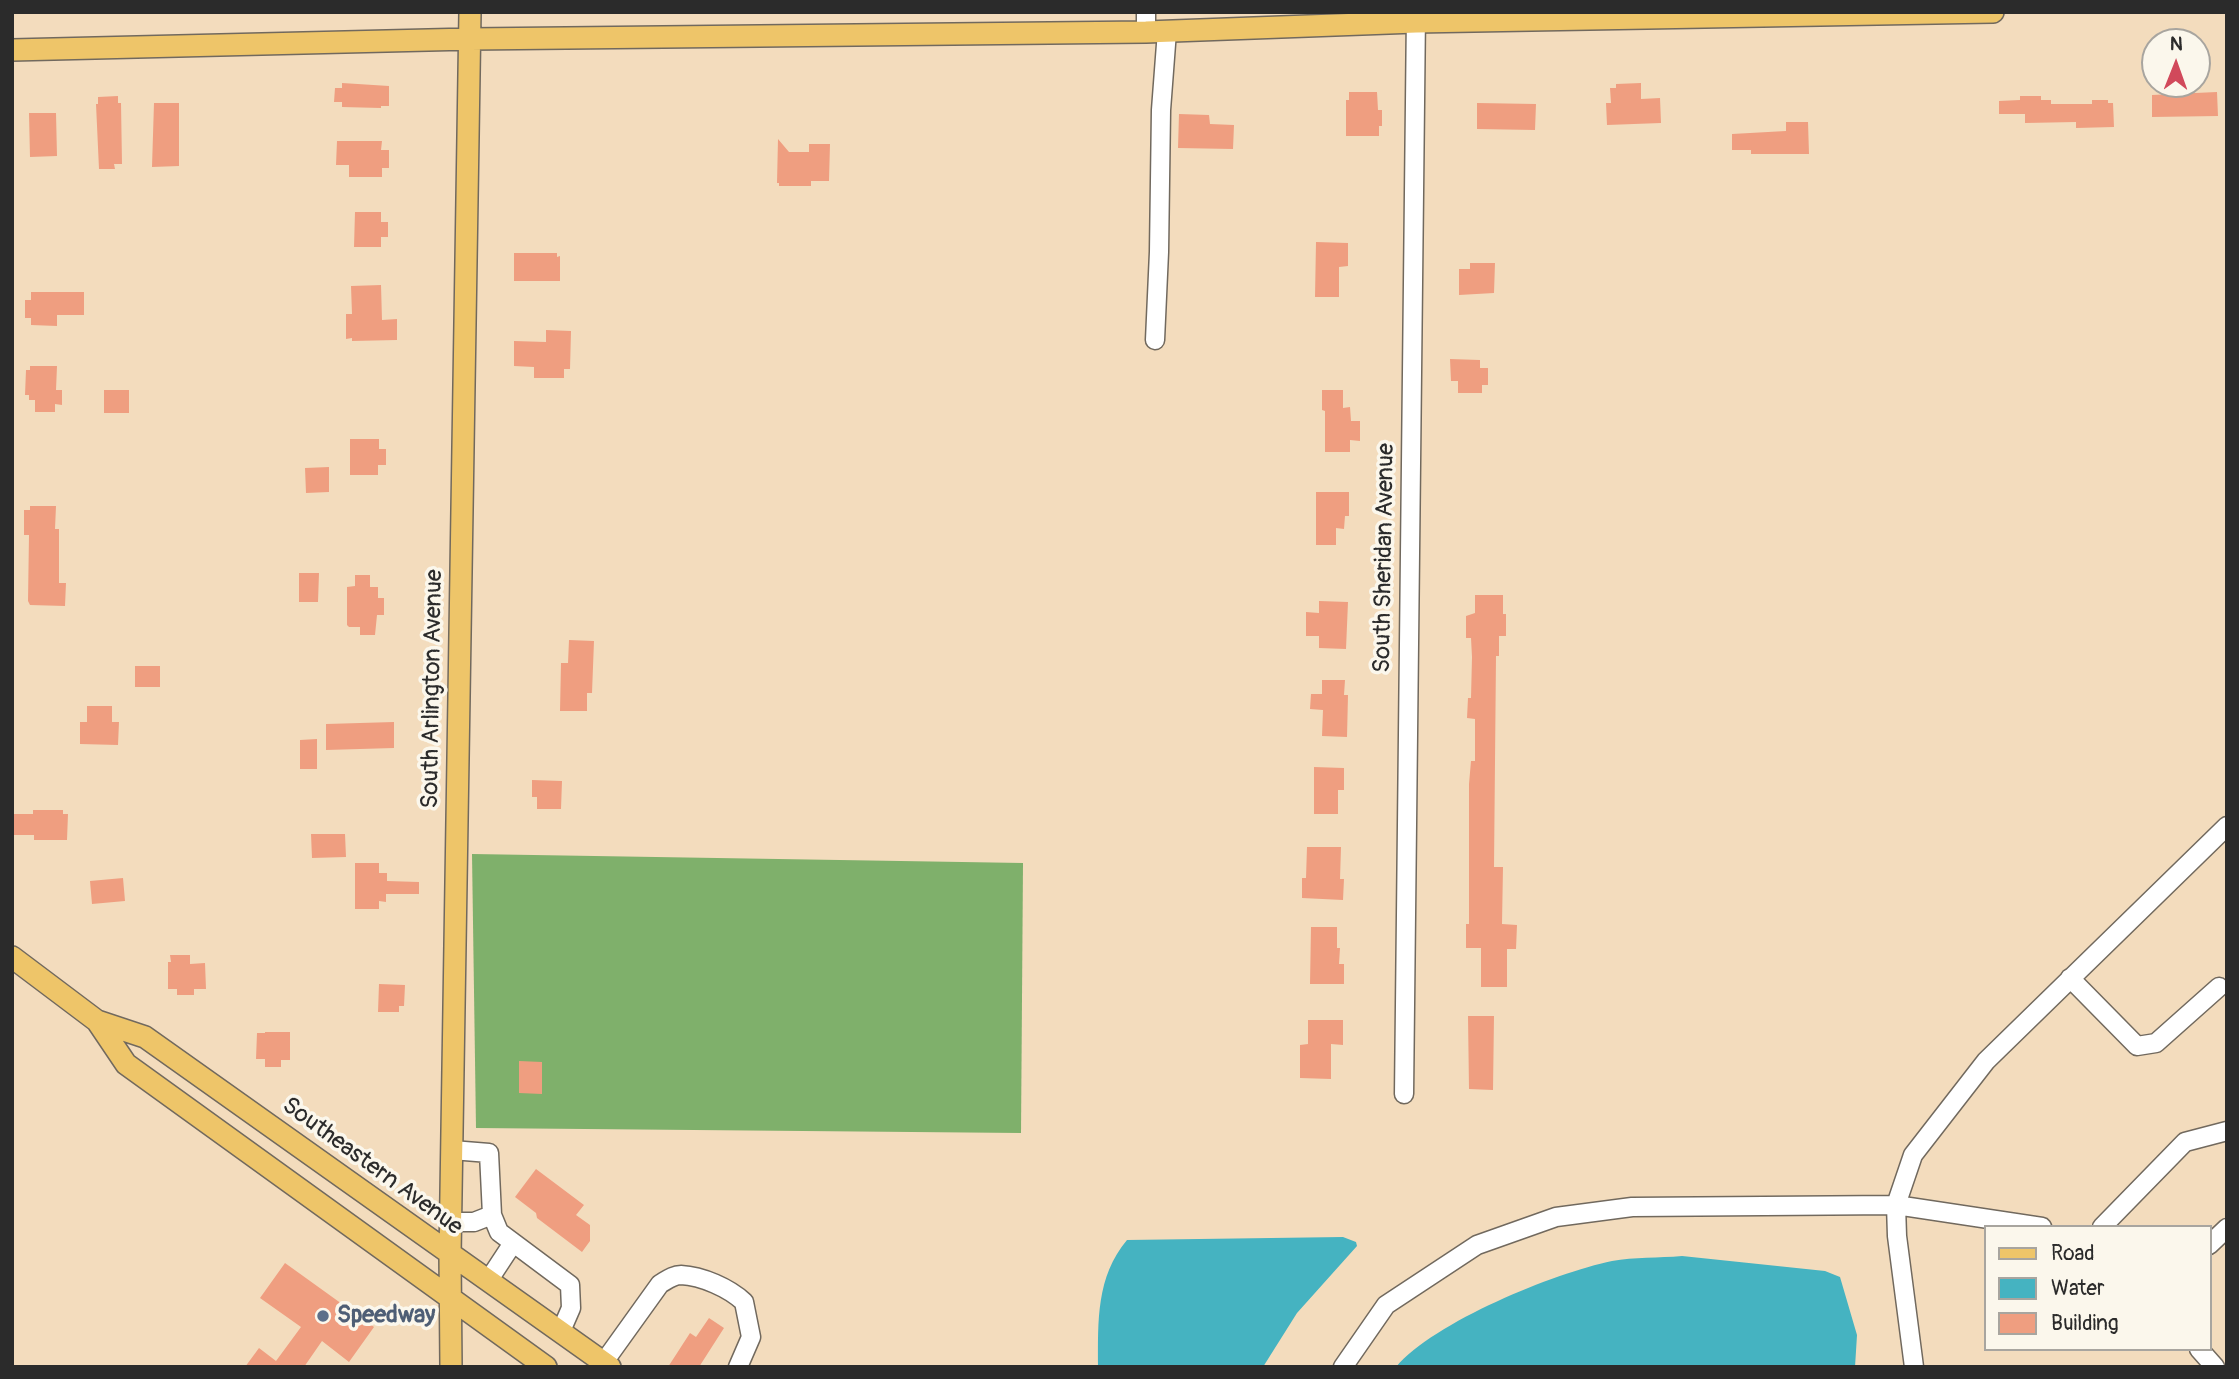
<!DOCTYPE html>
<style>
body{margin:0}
#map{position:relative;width:2239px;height:1379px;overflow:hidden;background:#f3dcbd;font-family:Pangolin,sans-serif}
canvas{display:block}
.frame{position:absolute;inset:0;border:14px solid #2b2b2b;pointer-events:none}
.legend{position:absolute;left:1984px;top:1225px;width:228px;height:126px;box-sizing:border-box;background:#fbf7ec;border:2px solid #a8a59f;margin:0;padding:9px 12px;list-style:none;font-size:21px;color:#2b2b2b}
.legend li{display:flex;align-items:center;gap:14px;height:35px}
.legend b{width:35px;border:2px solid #a8a59f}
.north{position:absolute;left:2141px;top:28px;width:70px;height:70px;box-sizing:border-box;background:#fbf7ec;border:2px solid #a8a59f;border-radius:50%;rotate:1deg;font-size:19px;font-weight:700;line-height:28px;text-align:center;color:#2b2b2b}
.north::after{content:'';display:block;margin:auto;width:24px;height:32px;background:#d1495b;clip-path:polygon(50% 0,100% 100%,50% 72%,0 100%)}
</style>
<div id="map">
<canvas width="2239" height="1379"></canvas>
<div class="frame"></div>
<ul class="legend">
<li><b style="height:9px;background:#eec569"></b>Road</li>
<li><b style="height:19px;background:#45b3c1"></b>Water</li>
<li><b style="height:19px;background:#ef9e80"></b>Building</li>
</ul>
<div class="north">N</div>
</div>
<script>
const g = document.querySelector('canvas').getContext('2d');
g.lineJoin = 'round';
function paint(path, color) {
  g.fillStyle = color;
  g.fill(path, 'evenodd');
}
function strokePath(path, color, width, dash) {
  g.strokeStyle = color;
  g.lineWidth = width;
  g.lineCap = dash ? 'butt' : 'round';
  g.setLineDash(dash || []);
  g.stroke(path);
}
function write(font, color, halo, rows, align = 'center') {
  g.font = font + ' Pangolin,sans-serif';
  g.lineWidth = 7;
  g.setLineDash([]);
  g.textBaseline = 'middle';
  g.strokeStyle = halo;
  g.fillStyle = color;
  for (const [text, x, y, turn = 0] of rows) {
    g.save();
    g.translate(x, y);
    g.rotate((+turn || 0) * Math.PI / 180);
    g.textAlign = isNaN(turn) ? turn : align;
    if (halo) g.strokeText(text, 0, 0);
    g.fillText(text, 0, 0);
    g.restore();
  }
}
paint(new Path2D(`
 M 472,854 L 1023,863 L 1021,1133 L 476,1128 Z`), '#7fb06b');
paint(new Path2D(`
 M 1343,1237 L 1356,1242 L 1357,1246 L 1297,1313 L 1263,1367 L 1098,1367 C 1098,1321 1096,1277 1127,1240 Z
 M 1682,1256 L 1825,1271 L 1840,1277 L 1857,1335 L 1855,1367 L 1396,1367 C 1434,1322 1554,1273 1612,1261 C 1634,1257 1659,1258 1682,1256 Z`), '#45b3c1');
paint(new Path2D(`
 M 342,83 L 389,86 L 389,106 L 381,106 L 381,108 L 342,107 L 342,102 L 334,102 L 335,88 L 342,88 Z
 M 1641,83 L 1641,99 L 1660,98 L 1661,123 L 1607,125 L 1606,103 L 1611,103 L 1610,88 L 1616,88 L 1616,84 Z
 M 1349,92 L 1377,92 L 1378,110 L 1382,110 L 1382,126 L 1379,126 L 1379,136 L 1346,136 L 1346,100 L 1349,100 Z
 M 2217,92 L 2218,116 L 2152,117 L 2152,95 Z
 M 118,96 L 118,103 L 121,103 L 122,164 L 114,164 L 115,169 L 99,169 L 96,104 L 98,104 L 98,97 Z
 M 2020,96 L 2041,96 L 2041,100 L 2051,100 L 2051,104 L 2092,104 L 2092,100 L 2108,100 L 2108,103 L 2113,103 L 2114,127 L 2076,128 L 2076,122 L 2025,123 L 2025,114 L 1999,114 L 1999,101 L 2020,100 Z
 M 154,103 L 179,103 L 179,166 L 152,167 Z
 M 1477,103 L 1536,104 L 1535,130 L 1477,129 Z
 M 29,113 L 56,113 L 57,156 L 30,157 Z
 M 1179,114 L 1209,115 L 1210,124 L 1234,125 L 1233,149 L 1178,148 Z
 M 1786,122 L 1808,122 L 1809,154 L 1751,154 L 1751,150 L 1732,150 L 1732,134 L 1786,131 Z
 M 778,139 L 789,152 L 809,152 L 809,144 L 830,144 L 829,181 L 811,181 L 811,186 L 779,186 L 779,183 L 777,183 Z
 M 337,141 L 382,141 L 381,150 L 389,150 L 389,168 L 382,168 L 382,177 L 349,177 L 349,165 L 336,165 Z
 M 355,212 L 381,212 L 381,222 L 388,222 L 388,237 L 381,237 L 381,247 L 354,247 Z
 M 1316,242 L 1348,243 L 1348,266 L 1339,267 L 1339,297 L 1315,297 Z
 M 514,253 L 557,253 L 557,257 L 560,256 L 560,281 L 514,281 Z
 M 1470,263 L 1495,263 L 1494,293 L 1459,295 L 1459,269 L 1470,269 Z
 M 381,285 L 382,320 L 397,319 L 397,340 L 352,341 L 352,338 L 346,339 L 346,314 L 352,314 L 351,286 Z
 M 31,292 L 84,292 L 84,315 L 57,315 L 57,326 L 31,325 L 31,318 L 25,318 L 25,300 L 31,300 Z
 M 546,330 L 571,331 L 570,369 L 564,369 L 564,378 L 534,378 L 534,367 L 514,366 L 514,341 L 546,342 Z
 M 1450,359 L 1480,360 L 1480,368 L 1488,368 L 1488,385 L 1482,385 L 1482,393 L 1458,393 L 1458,381 L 1451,381 Z
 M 30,366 L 57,366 L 56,390 L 62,390 L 62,405 L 55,404 L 55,412 L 35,412 L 35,400 L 29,400 L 29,395 L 25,395 L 26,370 L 30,370 Z
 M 104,390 L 129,390 L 129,413 L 104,413 Z
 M 1322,390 L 1343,390 L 1343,408 L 1350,407 L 1351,421 L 1360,421 L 1360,441 L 1350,440 L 1350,452 L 1325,452 L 1325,411 L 1322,410 Z
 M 350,439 L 379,439 L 379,449 L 386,449 L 386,465 L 378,465 L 378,475 L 350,475 Z
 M 329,467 L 329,492 L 306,493 L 305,468 Z
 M 1316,492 L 1349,492 L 1349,516 L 1345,516 L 1344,529 L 1336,528 L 1336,545 L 1316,545 Z
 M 30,506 L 56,506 L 55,529 L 59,529 L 59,583 L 66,583 L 65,606 L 30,605 L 28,601 L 29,535 L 24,535 L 24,510 L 30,510 Z
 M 299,573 L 319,573 L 318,602 L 299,602 Z
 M 355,575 L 370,575 L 370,587 L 378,587 L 378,598 L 384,598 L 384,615 L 377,615 L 375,635 L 360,635 L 360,627 L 349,627 L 347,625 L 347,587 L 355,586 Z
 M 1475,595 L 1503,595 L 1503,614 L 1506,614 L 1506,636 L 1499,636 L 1499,656 L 1496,656 L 1494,867 L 1503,867 L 1502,924 L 1517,925 L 1516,949 L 1507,949 L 1507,987 L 1481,987 L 1481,948 L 1466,948 L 1466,924 L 1469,924 L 1469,784 L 1471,761 L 1475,761 L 1475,719 L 1467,718 L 1468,698 L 1471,698 L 1472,657 L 1471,638 L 1466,638 L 1466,616 L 1475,613 Z
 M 1319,601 L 1348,602 L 1346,649 L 1319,648 L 1319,636 L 1306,636 L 1306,612 L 1319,613 Z
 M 569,640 L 594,641 L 592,693 L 587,693 L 587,711 L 560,711 L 561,663 L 568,663 Z
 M 135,666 L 160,666 L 160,687 L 135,687 Z
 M 1322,680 L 1345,680 L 1344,695 L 1348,695 L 1347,737 L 1322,736 L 1323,710 L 1310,709 L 1311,694 L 1322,694 Z
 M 87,706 L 112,706 L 112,722 L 119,722 L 118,745 L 80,744 L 80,722 L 87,722 Z
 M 394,722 L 394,748 L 326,750 L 326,724 Z
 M 317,739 L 317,769 L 300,769 L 300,740 Z
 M 1314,767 L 1344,768 L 1344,790 L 1338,790 L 1338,814 L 1314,814 Z
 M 532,780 L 562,781 L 561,809 L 537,809 L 537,797 L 532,797 Z
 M 33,810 L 63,810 L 63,814 L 68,814 L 67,840 L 34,840 L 34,835 L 12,835 L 13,814 L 33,814 Z
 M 311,834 L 345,834 L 346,857 L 312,858 Z
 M 1307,847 L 1341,847 L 1340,879 L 1344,879 L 1343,900 L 1302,898 L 1302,878 L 1306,878 Z
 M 355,863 L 379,863 L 379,873 L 387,873 L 387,881 L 419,882 L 419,894 L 386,894 L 386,902 L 379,901 L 379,909 L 355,909 Z
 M 123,878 L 125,901 L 92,904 L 90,881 Z
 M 1311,927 L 1337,927 L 1337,948 L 1340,948 L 1339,964 L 1344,964 L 1344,984 L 1310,984 Z
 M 170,955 L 190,955 L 190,964 L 205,963 L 206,989 L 194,989 L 194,995 L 177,995 L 177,989 L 168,989 L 168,962 L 171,962 Z
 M 379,984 L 405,985 L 404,1006 L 399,1006 L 399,1012 L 378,1012 Z
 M 1468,1016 L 1494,1016 L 1493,1090 L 1469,1089 Z
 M 1308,1020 L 1343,1020 L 1343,1045 L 1331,1044 L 1331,1079 L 1300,1078 L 1300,1045 L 1308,1044 Z
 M 265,1032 L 290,1032 L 290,1060 L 281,1060 L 281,1067 L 265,1067 L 265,1059 L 256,1059 L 257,1033 L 265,1033 Z
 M 519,1061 L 542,1062 L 542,1094 L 519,1093 Z
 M 536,1169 L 584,1205 L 576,1215 L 590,1225 L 590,1241 L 582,1252 L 537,1218 L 536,1213 L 515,1197 Z
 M 285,1263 L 374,1327 L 349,1362 L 322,1341 L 304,1367 L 245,1367 L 259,1348 L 276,1361 L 301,1327 L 260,1298 Z
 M 709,1318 L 724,1328 L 699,1367 L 668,1367 L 690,1333 L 696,1337 Z`), '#ef9e80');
const minor = new Path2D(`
 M 1146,32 L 1146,12
 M 1155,340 L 1159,252 L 1161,110 L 1167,31
 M 2070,978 L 2137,1046 L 2156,1043 L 2219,987
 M 1404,1094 L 1416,12
 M 452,1150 L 489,1153 L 492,1215 L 499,1232 L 570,1285 L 571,1308 L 561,1331
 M 451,1222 L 474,1222 L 492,1215
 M 2102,1227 L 2185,1142 L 2227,1131
 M 2209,1245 L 2227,1228
 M 488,1281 L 513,1243
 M 2199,1349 L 2215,1367
 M 604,1362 L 660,1284 C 667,1280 673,1275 681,1275 C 702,1276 729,1288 744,1302 L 751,1337 L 738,1367
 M 1343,1367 L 1386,1305 L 1477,1245 L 1556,1217 L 1632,1207 L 1896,1205 L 2042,1227
 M 1914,1367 L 1897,1236 L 1896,1205 L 1913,1155 L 1986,1061 L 2227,826`);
const major = new Path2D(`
 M 12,50 L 470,39 L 1146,32 L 1416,22 L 1993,12
 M 12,957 L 97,1021 L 145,1037 L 610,1367
 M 97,1021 L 126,1064 L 546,1367
 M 451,1367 L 450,1255 L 470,12`);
strokePath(minor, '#71695e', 21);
strokePath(major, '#71695e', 24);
strokePath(minor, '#fff', 18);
strokePath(major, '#eec569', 21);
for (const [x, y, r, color] of [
 [323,1316,7,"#5c6f8a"]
]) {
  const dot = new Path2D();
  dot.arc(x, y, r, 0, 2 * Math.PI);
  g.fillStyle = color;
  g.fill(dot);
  strokePath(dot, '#fbf7ec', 2.5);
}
write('24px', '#2b2b2b', '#fbf7ec', [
 ["South Sheridan Avenue",1385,558,-89],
 ["South Arlington Avenue",433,689,-89],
 ["Southeastern Avenue",372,1167,36]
]);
write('bold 24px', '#4e5e75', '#fbf7ec', [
 ["Speedway",337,1316]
], 'left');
</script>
